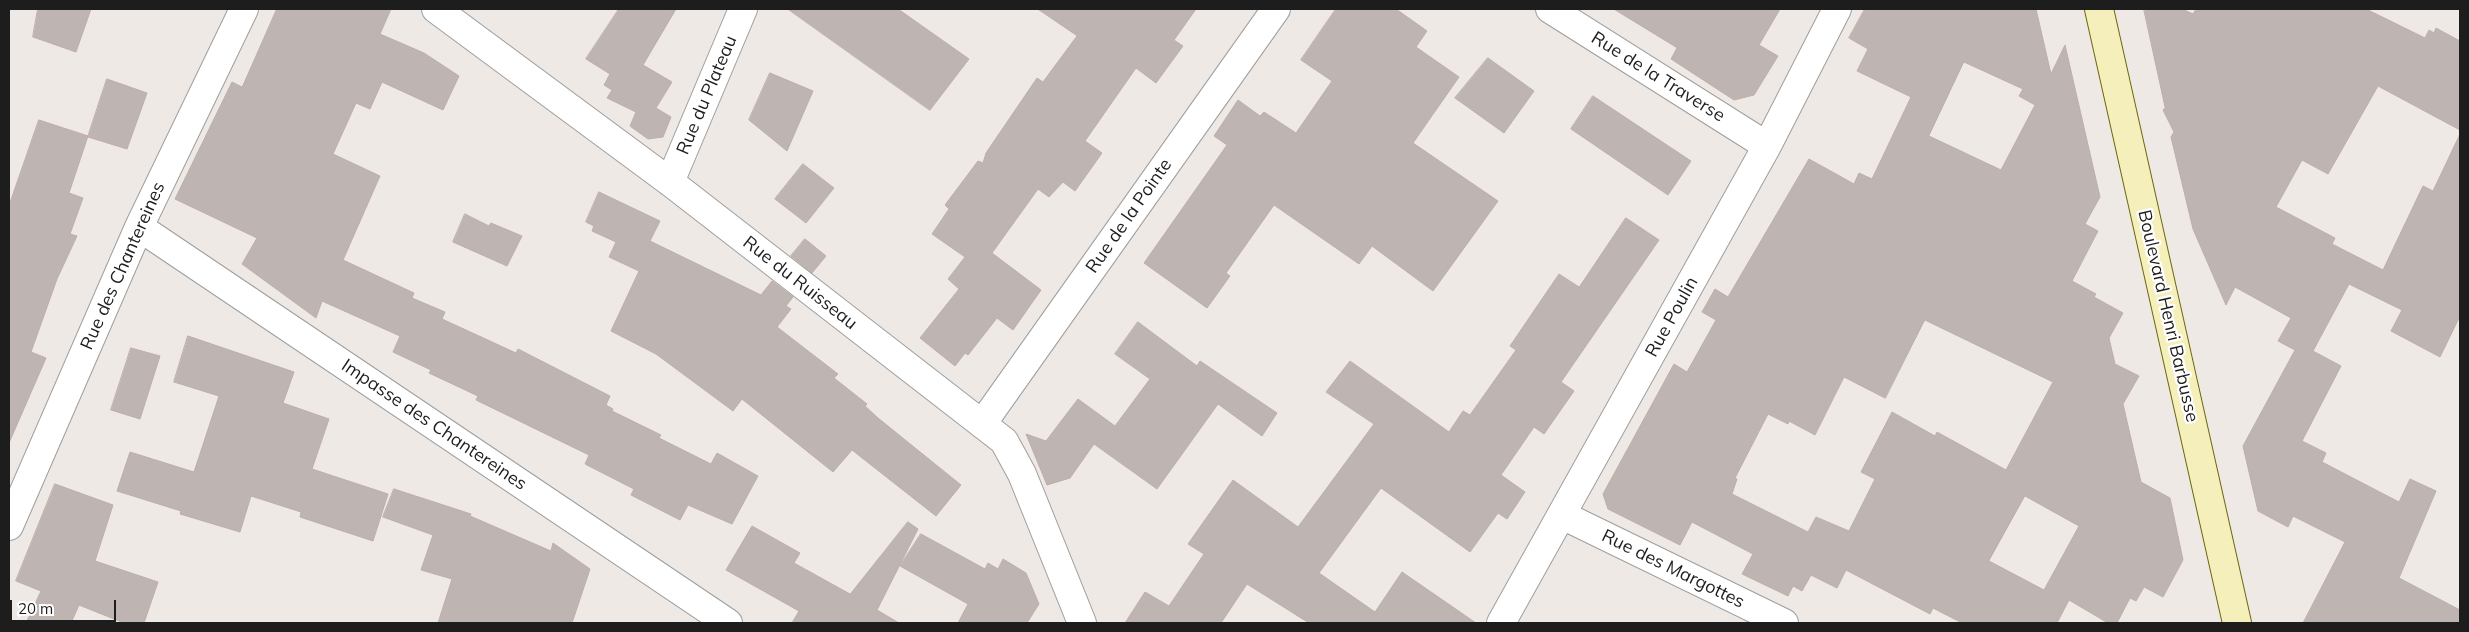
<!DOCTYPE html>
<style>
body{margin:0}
#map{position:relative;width:2469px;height:632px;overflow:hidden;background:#eee9e4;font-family:Mulish,sans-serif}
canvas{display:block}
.frame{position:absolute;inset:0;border:10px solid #1d1d1d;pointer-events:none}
.scale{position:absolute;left:10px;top:600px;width:106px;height:22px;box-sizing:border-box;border:2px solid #1d1d1d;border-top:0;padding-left:6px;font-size:15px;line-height:18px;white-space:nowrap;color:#1d1d1d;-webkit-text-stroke:4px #fff;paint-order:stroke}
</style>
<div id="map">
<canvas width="2469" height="632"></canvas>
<div class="frame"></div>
<div class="scale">20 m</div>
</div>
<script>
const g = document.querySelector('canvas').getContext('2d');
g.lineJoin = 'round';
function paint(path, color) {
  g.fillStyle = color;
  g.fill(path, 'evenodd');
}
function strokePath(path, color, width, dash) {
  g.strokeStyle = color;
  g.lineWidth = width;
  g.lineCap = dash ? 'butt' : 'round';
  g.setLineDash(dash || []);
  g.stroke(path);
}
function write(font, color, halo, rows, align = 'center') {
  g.font = font + ' Mulish,sans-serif';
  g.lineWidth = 4.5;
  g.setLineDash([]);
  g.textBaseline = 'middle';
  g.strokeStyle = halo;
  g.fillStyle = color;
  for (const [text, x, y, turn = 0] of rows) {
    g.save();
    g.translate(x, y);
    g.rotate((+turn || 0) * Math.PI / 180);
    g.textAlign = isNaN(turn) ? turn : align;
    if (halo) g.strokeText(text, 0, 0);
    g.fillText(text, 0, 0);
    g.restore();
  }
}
const building = new Path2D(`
 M 38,9 L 91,9 L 76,52 L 33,37 Z
 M 277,9 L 391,9 L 380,34 L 424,53 L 459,76 L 443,110 L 382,82 L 370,109 L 356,103 L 333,154 L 380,176 L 343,260 L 414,293 L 412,298 L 445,312 L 442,319 L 516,353 L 518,349 L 610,396 L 606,405 L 613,409 L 612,411 L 661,435 L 659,438 L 711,464 L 717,453 L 758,476 L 732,524 L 688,505 L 680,520 L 631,495 L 634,489 L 585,464 L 589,455 L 476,400 L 478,396 L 429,373 L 431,370 L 393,352 L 400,336 L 322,301 L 316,318 L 242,264 L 257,238 L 175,199 L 232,82 L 242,87 Z
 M 619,9 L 676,9 L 643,65 L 672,82 L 656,108 L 671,117 L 663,137 L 648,139 L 630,126 L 636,112 L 607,98 L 612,90 L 604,85 L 610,74 L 586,59 Z
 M 788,9 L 898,9 L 969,59 L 930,110 Z
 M 1038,9 L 1196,9 L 1174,40 L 1183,46 L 1156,83 L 1136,68 L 1085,141 L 1102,153 L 1075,191 L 1063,182 L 1049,197 L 1038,189 L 992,253 L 1041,290 L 1013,330 L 997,318 L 968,355 L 965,353 L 955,366 L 920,338 L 959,289 L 948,279 L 965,257 L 932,234 L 949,209 L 945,205 L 978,161 L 983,163 L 986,153 L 1037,78 L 1043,82 L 1077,36 Z
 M 1336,9 L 1396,9 L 1427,31 L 1416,47 L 1459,77 L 1413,143 L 1498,201 L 1433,291 L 1372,246 L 1359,264 L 1274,205 L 1226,273 L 1230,276 L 1207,308 L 1144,263 L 1227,145 L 1214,136 L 1238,100 L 1260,116 L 1264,112 L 1296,133 L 1332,81 L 1301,60 Z
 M 1614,9 L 1780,9 L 1759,45 L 1778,56 L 1754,95 L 1734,100 L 1671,59 L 1677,48 Z
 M 1865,9 L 2036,9 L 2051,74 L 2065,45 L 2100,197 L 2085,224 L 2098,231 L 2072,281 L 2096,294 L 2094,297 L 2123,313 L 2109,338 L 2115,364 L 2139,376 L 2123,404 L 2141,482 L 2170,498 L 2183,560 L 2163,597 L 2144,587 L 2136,601 L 2130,598 L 2117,623 L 2108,623 L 2069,600 L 2057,623 L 1962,623 L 1933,608 L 1930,614 L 1846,570 L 1837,588 L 1811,575 L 1802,591 L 1793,586 L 1788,596 L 1742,574 L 1753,554 L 1692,522 L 1680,545 L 1608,509 L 1603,494 L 1674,364 L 1687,372 L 1716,320 L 1702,312 L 1715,289 L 1728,297 L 1809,159 L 1854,184 L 1859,173 L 1872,179 L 1911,97 L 1857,71 L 1868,49 L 1849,38 ZM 1964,62 L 2023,89 L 2019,96 L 2035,105 L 2001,170 L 1929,136 ZM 1925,320 L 2053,382 L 2006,470 L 1937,432 L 1935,436 L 1892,412 L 1861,472 L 1875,479 L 1849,531 L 1816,517 L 1808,532 L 1732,494 L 1737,479 L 1735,478 L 1768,414 L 1788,424 L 1789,421 L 1815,435 L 1844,377 L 1885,398 ZM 2025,496 L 2079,526 L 2044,590 L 1989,561 Z
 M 2144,9 L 2182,9 L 2193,14 L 2196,9 L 2366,9 L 2425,38 L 2429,30 L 2434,33 L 2436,28 L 2460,41 L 2460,130 L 2378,86 L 2328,174 L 2302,160 L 2276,207 L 2335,238 L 2332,244 L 2383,270 L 2423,186 L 2433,191 L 2460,134 L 2460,316 L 2440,357 L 2391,331 L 2402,310 L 2349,284 L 2313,351 L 2341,366 L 2302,441 L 2326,453 L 2322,462 L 2399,502 L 2410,479 L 2436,491 L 2399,578 L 2460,610 L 2460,623 L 2303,623 L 2345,542 L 2293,516 L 2288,527 L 2258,511 L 2243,446 L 2295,350 L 2278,341 L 2291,318 L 2235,287 L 2226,305 L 2193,229 L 2171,137 L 2174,132 L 2163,110 L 2165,108 Z
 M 1488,58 L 1534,91 L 1504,133 L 1455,98 Z
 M 770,73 L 813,91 L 787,151 L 749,120 Z
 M 107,79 L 147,93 L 127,149 L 88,137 Z
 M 1593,96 L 1691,161 L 1668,195 L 1571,129 Z
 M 39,120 L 88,136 L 69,193 L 83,198 L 70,234 L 77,236 L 57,279 L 31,352 L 46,358 L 9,443 L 9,206 Z
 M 803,164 L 834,188 L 806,223 L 775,199 Z
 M 599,192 L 660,221 L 650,241 L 761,295 L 772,281 L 793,297 L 786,306 L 791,309 L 777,327 L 838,374 L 834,378 L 867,404 L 865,406 L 878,418 L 961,485 L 936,516 L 852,450 L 833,472 L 742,399 L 733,411 L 656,354 L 611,331 L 639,271 L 609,257 L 616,242 L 592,231 L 594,226 L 586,222 Z
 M 465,214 L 489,226 L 491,223 L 522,236 L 507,266 L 453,242 Z
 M 1626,218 L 1659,240 L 1561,382 L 1574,391 L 1544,434 L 1534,427 L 1501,475 L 1525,492 L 1507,519 L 1498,513 L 1470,552 L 1381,488 L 1319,573 L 1375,612 L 1402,572 L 1476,623 L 1309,623 L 1247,584 L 1221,623 L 1125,623 L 1145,592 L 1169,606 L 1204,554 L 1188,544 L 1233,480 L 1298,527 L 1374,424 L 1326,392 L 1350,361 L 1449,432 L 1463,411 L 1470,415 L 1516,350 L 1510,346 L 1559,274 L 1579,287 Z
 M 805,239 L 826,256 L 812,273 L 791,256 Z
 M 1138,322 L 1197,366 L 1200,361 L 1277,413 L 1262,436 L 1218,404 L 1157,489 L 1094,444 L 1070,478 L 1047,485 L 1026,434 L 1046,441 L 1078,399 L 1115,426 L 1150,379 L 1115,354 Z
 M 188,336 L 294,372 L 283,403 L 329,419 L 312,469 L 388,494 L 373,541 L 300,517 L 301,512 L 251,496 L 240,532 L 180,514 L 181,511 L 117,491 L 130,452 L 194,472 L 219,396 L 174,382 Z
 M 131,348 L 160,356 L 140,419 L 111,410 Z
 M 55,484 L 113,505 L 95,561 L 158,582 L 144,623 L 124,623 L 79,605 L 71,623 L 26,623 L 41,591 L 16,581 Z
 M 394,489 L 471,514 L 470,516 L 551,551 L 553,543 L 590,569 L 572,623 L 438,623 L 452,579 L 421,570 L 433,535 L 383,517 Z
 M 908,522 L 918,529 L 877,610 L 899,623 L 792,623 L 799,611 L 726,570 L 752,526 L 800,553 L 794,563 L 850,594 Z
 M 921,534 L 985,569 L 988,563 L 998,569 L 1003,559 L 1026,573 L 1039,604 L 1027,623 L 958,623 L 968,604 L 900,566 Z`);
paint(building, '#beb4b1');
strokePath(building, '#beaea7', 1);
const minor = new Path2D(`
 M 436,9 L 670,182 L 1004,441 L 1022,474 L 1082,623
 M 1550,9 L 1767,146
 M 670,182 L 743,9
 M 139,227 L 728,623
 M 982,424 L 1276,9
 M 1562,515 L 1784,623
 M 9,526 L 139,227 L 244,9
 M 1501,623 L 1767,146 L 1837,9`);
const secondary = new Path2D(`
 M 2099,9 L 2237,623`);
strokePath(minor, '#9e9e9e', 30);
strokePath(secondary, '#6c680c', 30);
strokePath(minor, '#fff', 28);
strokePath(secondary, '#f5efbb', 28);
write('18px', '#1d1d1d', '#fff', [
 ["Rue de la Traverse",1658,77,32],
 ["Rue du Plateau",707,95,-67],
 ["Rue de la Pointe",1129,216,-55],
 ["Rue des Chantereines",123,266,-66],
 ["Rue du Ruisseau",800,283,38],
 ["Boulevard Henri Barbusse",2168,316,77],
 ["Rue Poulin",1672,317,-61],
 ["Impasse des Chantereines",434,425,34],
 ["Rue des Margottes",1673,569,26]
]);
</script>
